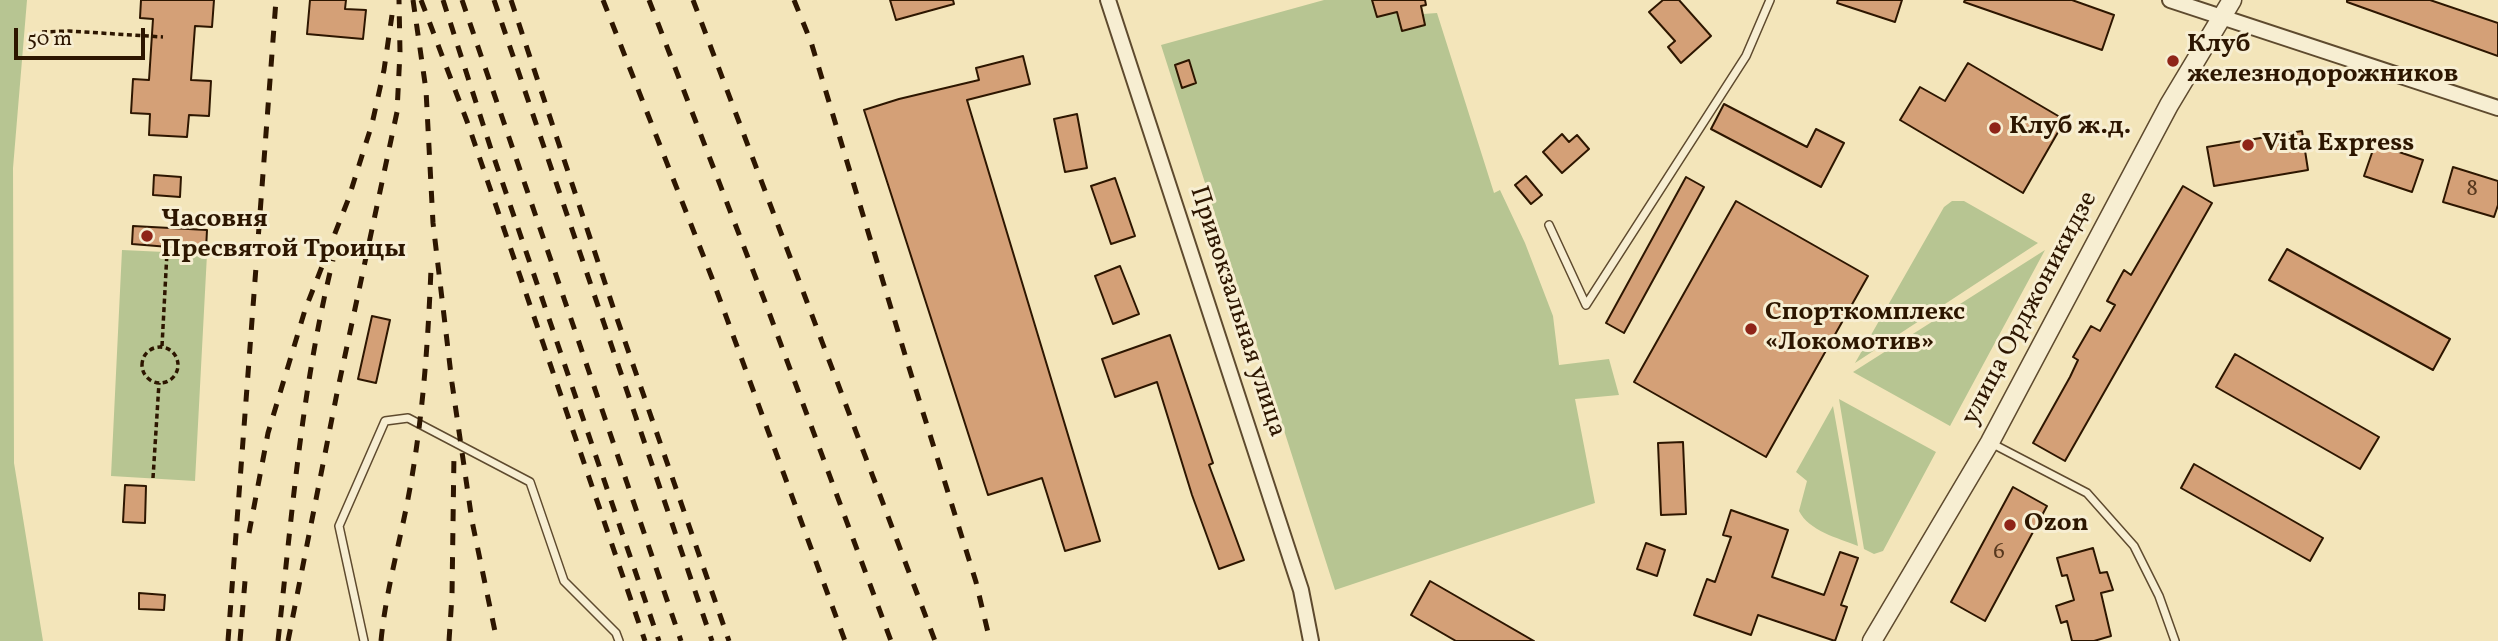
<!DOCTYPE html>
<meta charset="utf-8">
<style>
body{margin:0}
#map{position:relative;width:2498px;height:641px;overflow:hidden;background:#f3e5ba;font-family:Vollkorn,serif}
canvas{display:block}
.scale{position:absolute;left:14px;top:28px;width:131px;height:32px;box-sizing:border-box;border:4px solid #2d1600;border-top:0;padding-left:9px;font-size:21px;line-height:24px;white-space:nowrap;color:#2d1600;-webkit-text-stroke:5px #f7eed2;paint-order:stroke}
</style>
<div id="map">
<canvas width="2498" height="641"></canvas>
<div class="scale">50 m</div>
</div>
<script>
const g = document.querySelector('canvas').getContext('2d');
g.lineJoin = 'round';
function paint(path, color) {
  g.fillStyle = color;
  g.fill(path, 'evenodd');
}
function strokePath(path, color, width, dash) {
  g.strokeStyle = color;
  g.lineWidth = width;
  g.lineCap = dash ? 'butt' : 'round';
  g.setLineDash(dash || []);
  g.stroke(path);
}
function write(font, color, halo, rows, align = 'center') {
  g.font = font + ' Vollkorn,serif';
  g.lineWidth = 6;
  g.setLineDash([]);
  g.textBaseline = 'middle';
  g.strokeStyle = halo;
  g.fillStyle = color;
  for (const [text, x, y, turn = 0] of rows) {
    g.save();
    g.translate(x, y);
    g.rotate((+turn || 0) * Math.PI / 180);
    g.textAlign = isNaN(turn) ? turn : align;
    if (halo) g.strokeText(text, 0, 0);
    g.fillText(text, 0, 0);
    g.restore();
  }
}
paint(new Path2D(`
 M 0,0 L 27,0 L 13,168 L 14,463 L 43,641 L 0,641 Z
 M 1324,0 L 1419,0 L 1423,14 L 1437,13 L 1494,193 L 1500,190 L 1525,243 L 1553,316 L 1559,365 L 1609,359 L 1619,395 L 1575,399 L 1595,503 L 1335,590 L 1161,45 Z
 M 1952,201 L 1964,201 L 2038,243 L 1855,363 L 1944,207 Z
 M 122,250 L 207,254 L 195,481 L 111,476 Z
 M 2045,250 L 1950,426 L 1853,372 Z
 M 1839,399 L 1936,452 L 1883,551 L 1874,554 L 1864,549 Z
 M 1833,406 L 1858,546 C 1838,538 1809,531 1799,511 L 1807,481 L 1796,472 Z`), '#b7c592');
const building = new Path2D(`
 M 141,0 L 214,0 L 212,27 L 195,26 L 191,80 L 211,81 L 209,116 L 189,115 L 187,137 L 149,135 L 150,114 L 131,113 L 133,79 L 149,80 L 153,19 L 140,18 Z
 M 310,0 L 346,0 L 345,9 L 366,10 L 363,39 L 307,34 Z
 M 890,0 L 953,0 L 954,4 L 896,20 Z
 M 1372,0 L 1425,0 L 1426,5 L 1421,6 L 1425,25 L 1402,31 L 1397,12 L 1377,17 Z
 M 1663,0 L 1679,0 L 1711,36 L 1681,63 L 1668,47 L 1675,41 L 1649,12 Z
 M 1838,0 L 1902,0 L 1895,22 L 1837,3 Z
 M 1965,0 L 2072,0 L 2114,15 L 2102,50 L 1964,2 Z
 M 2347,0 L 2430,0 L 2498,23 L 2498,56 L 2347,2 Z
 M 1023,56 L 1030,84 L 967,100 L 1100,541 L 1065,551 L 1042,478 L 988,495 L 864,110 L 899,99 L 979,80 L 976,68 Z
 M 1189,60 L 1196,83 L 1182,88 L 1175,65 Z
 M 1968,63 L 2065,120 L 2023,193 L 1900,120 L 1920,87 L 1945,101 Z
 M 1724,104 L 1807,147 L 1816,129 L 1844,143 L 1821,187 L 1711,129 Z
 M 1077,114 L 1087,168 L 1065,172 L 1054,119 Z
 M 2302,131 L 2308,170 L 2214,186 L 2207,147 Z
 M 1562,134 L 1569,142 L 1577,135 L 1589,149 L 1562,173 L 1543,152 Z
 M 2375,144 L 2423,160 L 2412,192 L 2364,176 Z
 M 2453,167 L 2498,181 L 2498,205 L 2494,217 L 2443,202 Z
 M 154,175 L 181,177 L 180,197 L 153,195 Z
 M 1526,176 L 1542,195 L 1531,204 L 1515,185 Z
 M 1686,177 L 1704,187 L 1624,333 L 1606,323 Z
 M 1115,178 L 1135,236 L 1111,244 L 1091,186 Z
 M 2183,186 L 2212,203 L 2065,461 L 2033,443 L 2070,377 L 2078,360 L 2073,357 L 2091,326 L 2100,331 L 2115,305 L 2107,301 L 2124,270 L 2131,275 Z
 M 1736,201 L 1868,276 L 1766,457 L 1634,382 Z
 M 133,226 L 207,230 L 206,250 L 132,244 Z
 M 2287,249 L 2450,339 L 2433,370 L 2269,280 Z
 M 1120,266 L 1139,314 L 1113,324 L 1095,276 Z
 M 372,316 L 390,320 L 376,383 L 358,379 Z
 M 1170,335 L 1213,463 L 1209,465 L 1244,560 L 1219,569 L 1192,495 L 1157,382 L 1115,397 L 1102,359 Z
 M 2235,354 L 2379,437 L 2360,469 L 2216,387 Z
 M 1683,442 L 1686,514 L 1661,515 L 1658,443 Z
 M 2194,464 L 2323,538 L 2310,561 L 2181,488 Z
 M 125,485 L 146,486 L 145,523 L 123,522 Z
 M 2013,487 L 2047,506 L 1985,621 L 1951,602 Z
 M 1731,510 L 1788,530 L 1772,577 L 1824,595 L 1840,552 L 1858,558 L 1841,605 L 1847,607 L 1835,641 L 1758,615 L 1751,635 L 1694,615 L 1707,579 L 1715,582 L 1731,537 L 1723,535 Z
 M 1646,543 L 1665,550 L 1657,576 L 1637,569 Z
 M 2093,548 L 2100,573 L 2107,572 L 2113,590 L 2101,593 L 2111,636 L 2094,641 L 2072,641 L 2067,621 L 2061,623 L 2056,606 L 2074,600 L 2067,575 L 2062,576 L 2057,558 Z
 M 1430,581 L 1534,641 L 1456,641 L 1411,615 Z
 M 139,593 L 165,595 L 164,610 L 139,609 Z`);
paint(building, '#d4a077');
strokePath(building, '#2d1600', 2);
const service = new Path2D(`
 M 1549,225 L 1586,305 L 1746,56 L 1770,0
 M 1991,443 L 2087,493 L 2134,546 L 2159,596 L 2175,641
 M 364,641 L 339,526 L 385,421 L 408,418 L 530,482 L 564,581 L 616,633 L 619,641`);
const minor = new Path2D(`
 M 1108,0 L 1301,590 L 1311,641
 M 2170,0 L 2498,108`);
const tertiary = new Path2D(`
 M 1872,641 L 1990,442 L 2169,105 L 2232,0`);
strokePath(service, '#5e4a2e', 10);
strokePath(minor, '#5e4a2e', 18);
strokePath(tertiary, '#5e4a2e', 21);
strokePath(new Path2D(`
 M 42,32 L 69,31 L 163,37
 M 162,346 L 167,252
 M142 365a18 18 0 1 1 36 0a18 18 0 1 1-36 0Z
 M 153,478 L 159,383`), '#2d1600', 3.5, [5, 3.5]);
strokePath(service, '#f7eed2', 7);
strokePath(minor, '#f7eed2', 14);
strokePath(tertiary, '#f7eed2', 18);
strokePath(new Path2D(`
 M 413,0 L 426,90 L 433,223 L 452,383 L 472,521 L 497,641
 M 421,0 L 468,124 L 645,641
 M 443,0 L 490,146 L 659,641
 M 462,0 L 681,641
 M 494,0 L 712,641
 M 511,0 L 613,307 L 729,641
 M 603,0 L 712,278 L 845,641
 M 649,0 L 767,307 L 891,641
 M 693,0 L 935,641
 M 794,0 L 811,42 L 906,358 L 976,582 L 990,641
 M 249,533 L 268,433 L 305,310 L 348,200 L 372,124 L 384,70 L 392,15
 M 228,641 L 276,0
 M 240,641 L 245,581
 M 278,641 C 292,514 302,385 333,260
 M 288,641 L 337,393 L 397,112 L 400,52 L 399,0
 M 381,641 C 386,589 401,539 410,488 C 423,416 428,342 431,269
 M 449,641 L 452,595 L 454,453`), '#2d1600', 5, [12, 12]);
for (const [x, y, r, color] of [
 [2173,61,7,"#8f2418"],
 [1995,128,7,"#8f2418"],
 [2248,145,7,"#8f2418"],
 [147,236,7,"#8f2418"],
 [1751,329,7,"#8f2418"],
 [2010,525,7,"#8f2418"]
]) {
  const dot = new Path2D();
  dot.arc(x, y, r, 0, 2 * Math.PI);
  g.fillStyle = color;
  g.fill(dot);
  strokePath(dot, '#f7eed2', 2.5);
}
write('23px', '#57381e', null, [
 ["8",2472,191],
 ["6",1999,554]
]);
write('bold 26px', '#2d1600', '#f7eed2', [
 ["Клуб",2187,46],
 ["железнодорожников",2187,76],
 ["Клуб ж.д.",2009,128],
 ["Vita Express",2262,145],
 ["Часовня",161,221],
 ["Пресвятой Троицы",161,251],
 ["Спорткомплекс",1765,314],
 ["«Локомотив»",1765,344],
 ["Ozon",2024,525]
], 'left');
write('26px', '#2d1600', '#f7eed2', [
 ["улица Орджоникидзе",2031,309,-62],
 ["Привокзальная улица",1236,312,72]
]);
</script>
